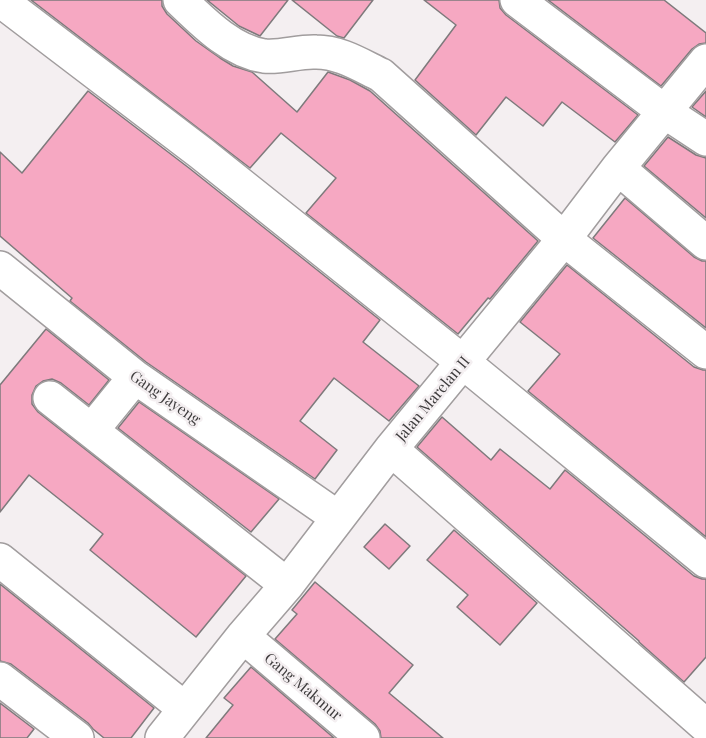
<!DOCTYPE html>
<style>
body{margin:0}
canvas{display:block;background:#f4eff1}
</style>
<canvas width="706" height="738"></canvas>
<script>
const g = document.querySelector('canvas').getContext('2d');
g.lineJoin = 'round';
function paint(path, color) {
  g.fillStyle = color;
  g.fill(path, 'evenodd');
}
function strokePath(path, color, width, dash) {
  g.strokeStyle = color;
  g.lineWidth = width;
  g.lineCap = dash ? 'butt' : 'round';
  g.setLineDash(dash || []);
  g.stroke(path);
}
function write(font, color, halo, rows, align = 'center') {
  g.font = font + ' "Playfair Display",serif';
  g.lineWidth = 5;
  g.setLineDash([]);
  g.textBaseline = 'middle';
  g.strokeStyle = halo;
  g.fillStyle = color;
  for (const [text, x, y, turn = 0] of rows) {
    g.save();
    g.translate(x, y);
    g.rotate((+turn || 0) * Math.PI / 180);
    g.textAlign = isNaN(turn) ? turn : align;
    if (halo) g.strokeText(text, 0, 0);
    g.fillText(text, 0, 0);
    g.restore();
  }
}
const building = new Path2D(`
 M 31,0 L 162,0 L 162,6 L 167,14 L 196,41 L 220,58 L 233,66 L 252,72 L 297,112 L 328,72 L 350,80 L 370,91 L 538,241 L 490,299 L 488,298 L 458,334 L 306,213 L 336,178 L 281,133 L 250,168 Z
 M 207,0 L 288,0 L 260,36 L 239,26 Z
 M 292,0 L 373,0 L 344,38 L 337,36 Z
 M 424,0 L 499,0 L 500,8 L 506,15 L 638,115 L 615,142 L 562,102 L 543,126 L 506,97 L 476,135 L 415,80 L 456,25 Z
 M 548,0 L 664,0 L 706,33 L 706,43 L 699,44 L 692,49 L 661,86 Z
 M 88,91 L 189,168 L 380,320 L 363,342 L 419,386 L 389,421 L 334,378 L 300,421 L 337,450 L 315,479 L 146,362 L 70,301 L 72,298 L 0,236 L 0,152 L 22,173 Z
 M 706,91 L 706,117 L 692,107 Z
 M 668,137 L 696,155 L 706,158 L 706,218 L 644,166 Z
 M 625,198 L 694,257 L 702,261 L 706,261 L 706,328 L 593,238 Z
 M 567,265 L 694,367 L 703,370 L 706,370 L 706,537 L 528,391 L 560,354 L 520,322 Z
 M 46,329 L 109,380 L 89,405 L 61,383 L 52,379 L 43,381 L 36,386 L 32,395 L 32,404 L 38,412 L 246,576 L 196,637 L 90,550 L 103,534 L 29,475 L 0,512 L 0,385 Z
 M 139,402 L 279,499 L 251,532 L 118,428 Z
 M 442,417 L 491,460 L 500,449 L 550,489 L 565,470 L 694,576 L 702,579 L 706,579 L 706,657 L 684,682 L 639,642 L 639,641 L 417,447 Z
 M 385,524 L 410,546 L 389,569 L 364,547 Z
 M 454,530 L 537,603 L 500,645 L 457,607 L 468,595 L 427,560 Z
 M 315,582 L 413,665 L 389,693 L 443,738 L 381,738 L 380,731 L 375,724 L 275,639 L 297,614 L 292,610 Z
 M 0,584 L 154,708 L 131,738 L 104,738 L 93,729 L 88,723 L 11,664 L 0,661 Z
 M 251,667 L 334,738 L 206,738 L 233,705 L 224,698 Z
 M 0,703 L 34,729 L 27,738 L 0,738 Z`);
paint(building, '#f6a8c2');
strokePath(building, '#7e7a7c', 1.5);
const street = new Path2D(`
 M 0,0 L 201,153 L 463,362 L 706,561
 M 180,0 C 203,22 231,51 264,56 C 281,58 299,51 316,52 C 340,52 360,65 381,75 L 564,239 L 706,352
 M 517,0 L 665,112 L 706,139
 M 618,168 L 706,243
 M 0,268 L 135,377 L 337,517
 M 50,398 L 287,585
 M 92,430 L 135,377
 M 391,449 L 706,726
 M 0,560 L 185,709
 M 243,636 L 363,738
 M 0,679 L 77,738
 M 162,738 L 243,636 L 287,585 L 391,449 L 564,239 L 618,168 L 706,61`);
strokePath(street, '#a19d9e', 36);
strokePath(street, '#fff', 33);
write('15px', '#3e3c3d', '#f4eff1', [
 ["Gang Jayeng",165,398,35],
 ["Jalan Marelan II",433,399,-50],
 ["Gang Makmur",303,687,40]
]);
</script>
